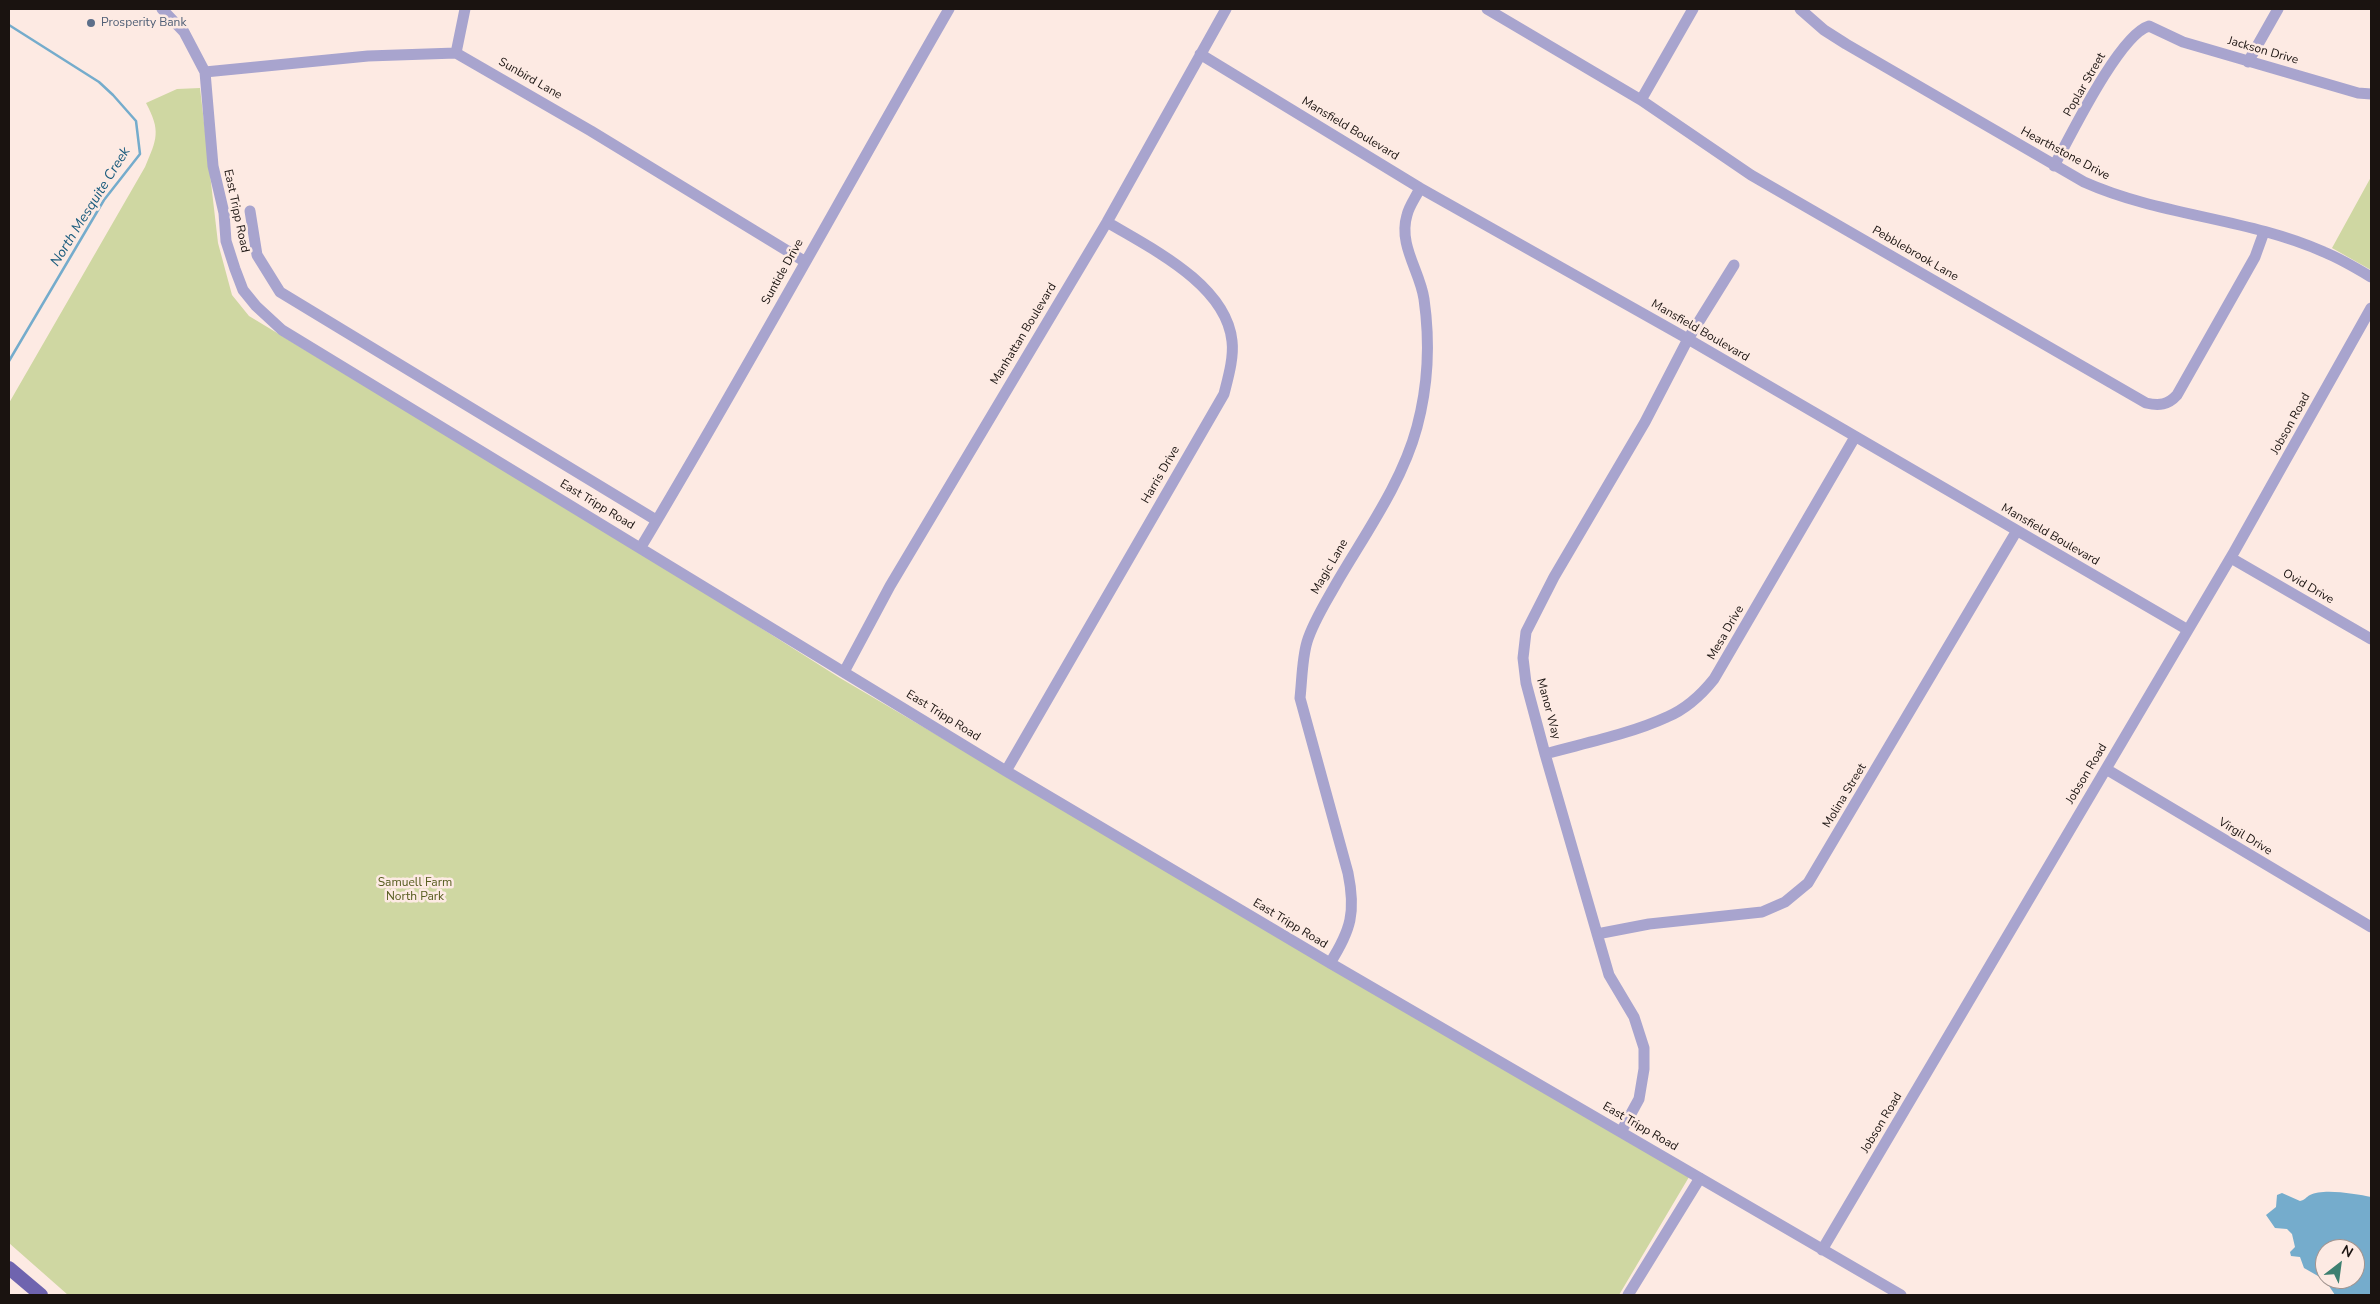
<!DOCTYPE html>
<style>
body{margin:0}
#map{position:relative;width:2380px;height:1304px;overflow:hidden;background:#fdeae3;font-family:"Nunito Sans",sans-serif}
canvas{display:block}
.frame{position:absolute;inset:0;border:10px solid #1a1310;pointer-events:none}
.north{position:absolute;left:2315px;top:1239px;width:50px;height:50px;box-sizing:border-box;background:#fdeae3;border:1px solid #a2948f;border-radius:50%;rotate:30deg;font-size:14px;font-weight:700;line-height:20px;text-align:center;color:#1a1310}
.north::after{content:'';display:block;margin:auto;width:18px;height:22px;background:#3e8071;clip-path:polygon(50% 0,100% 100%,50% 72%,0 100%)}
</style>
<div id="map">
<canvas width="2380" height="1304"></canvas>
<div class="frame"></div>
<div class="north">N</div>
</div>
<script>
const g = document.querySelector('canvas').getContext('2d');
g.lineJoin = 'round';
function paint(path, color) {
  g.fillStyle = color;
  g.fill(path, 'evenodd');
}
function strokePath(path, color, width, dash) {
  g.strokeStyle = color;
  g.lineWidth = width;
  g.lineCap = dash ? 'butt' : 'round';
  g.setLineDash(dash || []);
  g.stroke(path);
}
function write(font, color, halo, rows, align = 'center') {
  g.font = font + ' "Nunito Sans",sans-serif';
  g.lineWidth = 5;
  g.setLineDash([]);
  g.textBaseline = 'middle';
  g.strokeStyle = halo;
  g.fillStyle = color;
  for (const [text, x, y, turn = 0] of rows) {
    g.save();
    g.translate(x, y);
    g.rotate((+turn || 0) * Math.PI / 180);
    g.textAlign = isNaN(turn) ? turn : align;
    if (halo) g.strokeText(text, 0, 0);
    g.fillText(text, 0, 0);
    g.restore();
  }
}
paint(new Path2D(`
 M 200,88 L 218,243 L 232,295 L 249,316 L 655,561 L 840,678 L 1689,1177 L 1619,1295 L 68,1295 L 9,1243 L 9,403 L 145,167 C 157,139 161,131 146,103 L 177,89 Z
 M 2371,177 L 2371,270 L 2332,248 Z`), '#cfd7a2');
paint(new Path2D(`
 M 2282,1193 L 2300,1201 C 2305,1200 2306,1197 2310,1195 C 2323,1188 2357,1194 2371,1197 L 2371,1295 L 2335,1295 L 2325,1280 L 2304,1268 L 2300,1257 L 2291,1256 L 2290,1252 L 2295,1247 L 2292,1234 L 2287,1229 L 2275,1228 L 2266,1215 L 2276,1207 L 2277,1195 ZM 2325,1249 L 2355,1249 L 2355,1279 L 2325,1279 Z`), '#75accc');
strokePath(new Path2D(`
 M 9,25 L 99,82 L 113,95 L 136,121 L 140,154 L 104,200 L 9,361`), '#75accc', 2.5);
strokePath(new Path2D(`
 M 162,9 L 184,32 L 205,72 L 213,166 L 224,213 L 226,241 L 235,269 L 243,290 L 256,306 L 282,330 L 1006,771 L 1330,963 L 1901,1295
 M 1487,9 L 1641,100 L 1751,175 L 2146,403 C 2159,406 2168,405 2177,395 L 2255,257 L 2264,232
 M 1800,9 L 1824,30 L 1846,44 L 2084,182 C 2160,216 2248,218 2324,252 C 2341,259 2356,268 2371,277
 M 456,53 L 465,9
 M 1200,54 L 1420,188 L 1688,339 L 2188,630
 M 2248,62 L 2278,9
 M 205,72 L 368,56 L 456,53 L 591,131 L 804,261
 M 1641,100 L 1693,9
 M 2054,166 C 2070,137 2119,35 2149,26 L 2183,42 L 2358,93 L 2371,94
 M 250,211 L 257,255 L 280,292 L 656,520
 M 641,547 C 747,370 846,188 949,9
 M 2231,558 L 2371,639
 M 844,672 L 890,586 L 1107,222 L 1226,9
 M 1545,754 C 1585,743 1630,734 1667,717 C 1686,709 1702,694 1714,679 L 1855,437
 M 2106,769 L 2371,927
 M 1006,771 L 1224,394 C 1228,378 1234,358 1232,341 C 1226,284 1150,248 1107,222
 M 1597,934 L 1649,924 L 1762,912 L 1785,902 L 1808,883 L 2016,532
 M 1330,963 C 1351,930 1356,912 1348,873 L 1300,698 C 1302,680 1302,659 1307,642 C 1313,622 1326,602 1336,584 C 1365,534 1402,483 1417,427 C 1428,386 1430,341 1424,299 C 1420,271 1398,245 1407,215 C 1409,206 1416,197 1420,188
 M 1621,1132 L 1639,1099 L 1644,1069 L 1644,1048 L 1634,1017 L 1609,975 L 1545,754 L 1526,683 L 1523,658 L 1526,632 L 1554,577 L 1645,422 L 1688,339 L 1734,265
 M 1822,1250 L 2234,552 L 2371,308
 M 1628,1295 L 1700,1178`), '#a8a4ce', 11);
strokePath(new Path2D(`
 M 9,1268 L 41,1295`), '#6f64af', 14);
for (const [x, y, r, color] of [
 [91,23,5,"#5c6f8a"]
]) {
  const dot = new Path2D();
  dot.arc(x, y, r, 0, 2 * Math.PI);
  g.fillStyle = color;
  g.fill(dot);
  strokePath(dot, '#fdeae3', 2);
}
write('12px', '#4e5e75', '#fdeae3', [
 ["Prosperity Bank",101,23]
], 'left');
write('12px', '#1a1310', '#fdeae3', [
 ["Jackson Drive",2263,51,16],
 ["Sunbird Lane",530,79,30],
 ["Poplar Street",2085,85,-60],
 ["Mansfield Boulevard",1350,129,31],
 ["Hearthstone Drive",2065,154,28],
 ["East Tripp Road",236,211,78],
 ["Pebblebrook Lane",1915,254,30],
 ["Suntide Drive",783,272,-61],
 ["Mansfield Boulevard",1700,331,30],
 ["Manhattan Boulevard",1024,334,-59],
 ["Jobson Road",2291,424,-61],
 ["Harris Drive",1161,475,-60],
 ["East Tripp Road",597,505,31],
 ["Mansfield Boulevard",2050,535,30],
 ["Magic Lane",1330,567,-60],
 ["Ovid Drive",2308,587,30],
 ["Mesa Drive",1726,633,-60],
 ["Manor Way",1548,709,75],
 ["East Tripp Road",943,716,32],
 ["Jobson Road",2087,774,-59],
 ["Molina Street",1845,796,-59],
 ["Virgil Drive",2245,837,31],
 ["East Tripp Road",1290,924,31],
 ["Jobson Road",1882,1123,-59],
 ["East Tripp Road",1640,1127,30]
]);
write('12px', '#555b1e', '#fdeae3', [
 ["Samuell Farm",415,883],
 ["North Park",415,897]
]);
write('italic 14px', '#195b7d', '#fdeae3', [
 ["North Mesquite Creek",91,207,-58]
]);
</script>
